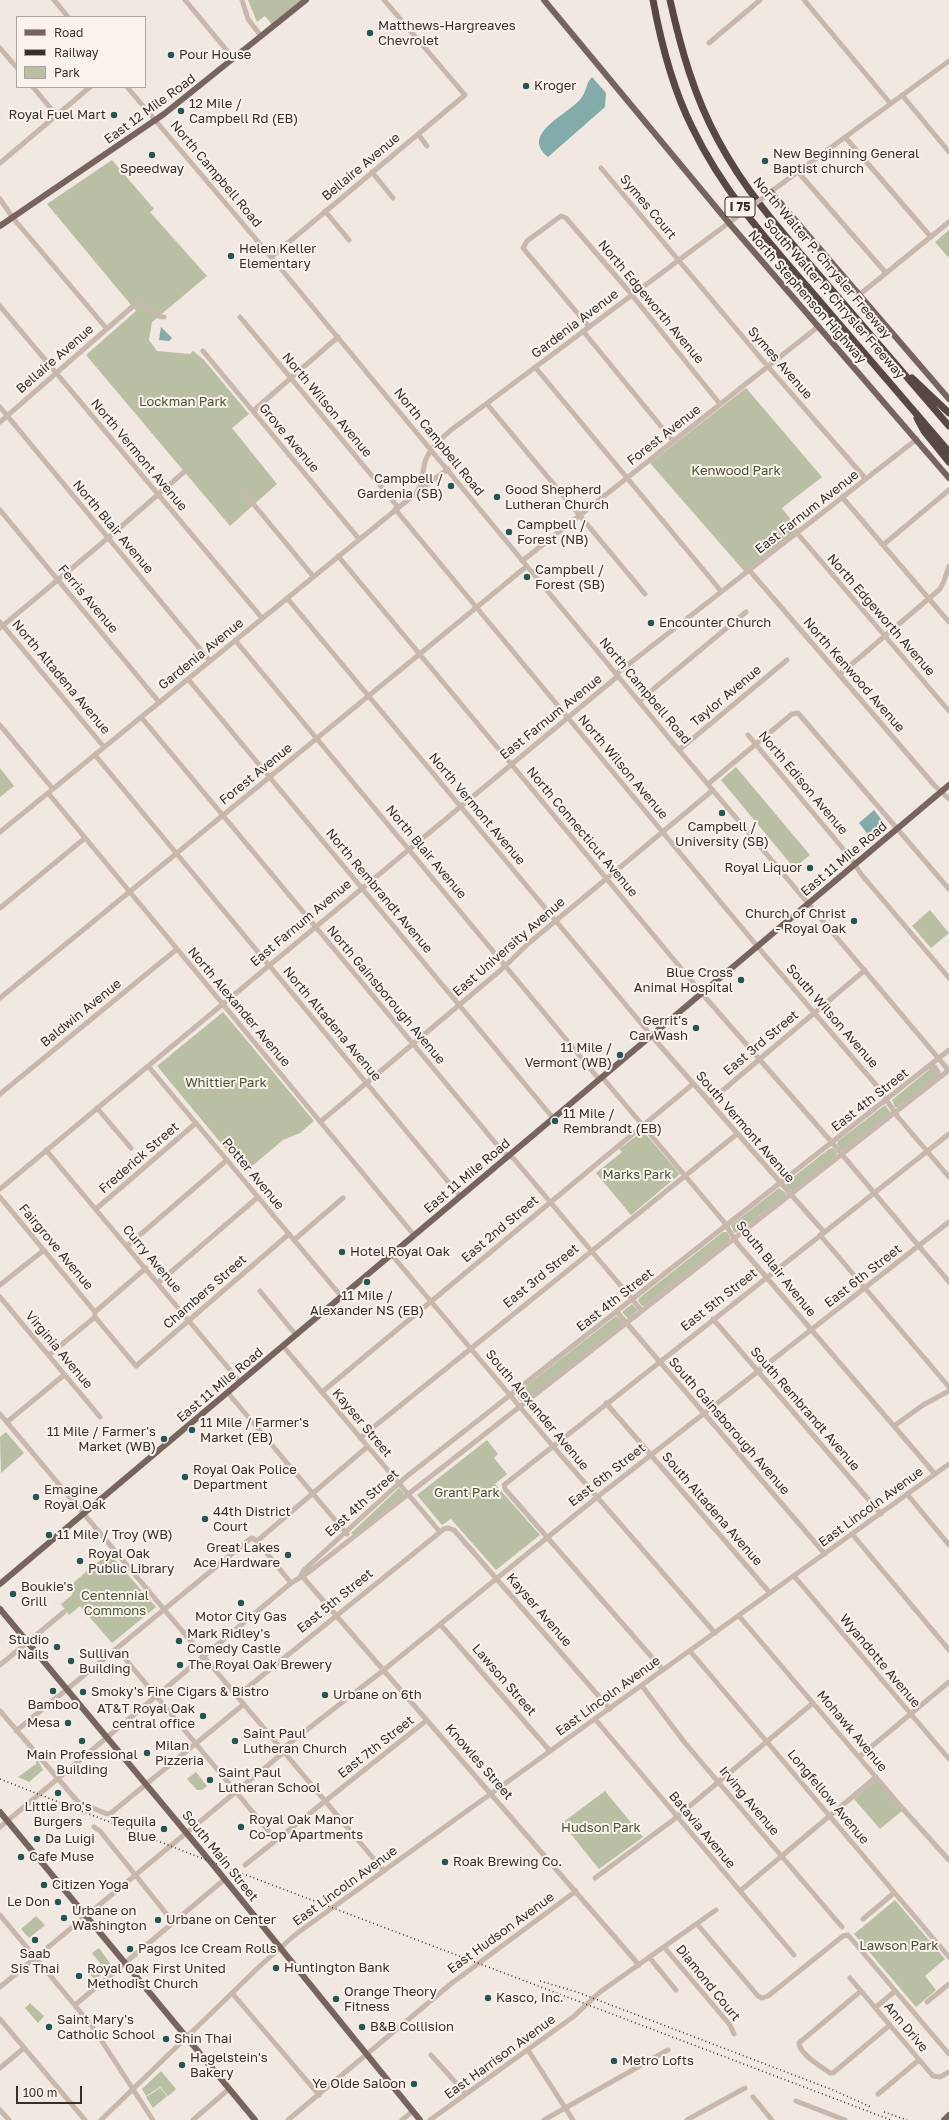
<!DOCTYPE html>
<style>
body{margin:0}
#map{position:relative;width:949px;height:2120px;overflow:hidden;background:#f1e8e1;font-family:"Golos Text",sans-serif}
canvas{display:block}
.legend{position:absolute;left:16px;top:16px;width:130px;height:72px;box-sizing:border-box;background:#f9f2ed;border:1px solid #aca49f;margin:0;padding:5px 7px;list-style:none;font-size:12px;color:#382e2b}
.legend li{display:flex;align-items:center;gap:8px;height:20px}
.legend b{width:20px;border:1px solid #aca49f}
.scale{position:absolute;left:16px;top:2086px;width:66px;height:18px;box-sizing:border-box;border:2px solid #382e2b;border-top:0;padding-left:5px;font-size:12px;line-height:14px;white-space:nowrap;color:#382e2b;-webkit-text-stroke:3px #f9f2ed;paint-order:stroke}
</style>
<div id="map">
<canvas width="949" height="2120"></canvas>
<ul class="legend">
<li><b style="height:5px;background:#78645e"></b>Road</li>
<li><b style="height:5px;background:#382e2b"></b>Railway</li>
<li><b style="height:11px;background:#b8bfa2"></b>Park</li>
</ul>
<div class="scale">100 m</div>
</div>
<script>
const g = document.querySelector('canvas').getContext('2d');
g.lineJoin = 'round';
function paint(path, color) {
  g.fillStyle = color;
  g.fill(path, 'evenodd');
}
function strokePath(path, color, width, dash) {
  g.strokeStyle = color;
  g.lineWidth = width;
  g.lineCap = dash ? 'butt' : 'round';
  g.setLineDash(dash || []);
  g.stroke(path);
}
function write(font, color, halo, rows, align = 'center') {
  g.font = font + ' "Golos Text",sans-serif';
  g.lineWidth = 4;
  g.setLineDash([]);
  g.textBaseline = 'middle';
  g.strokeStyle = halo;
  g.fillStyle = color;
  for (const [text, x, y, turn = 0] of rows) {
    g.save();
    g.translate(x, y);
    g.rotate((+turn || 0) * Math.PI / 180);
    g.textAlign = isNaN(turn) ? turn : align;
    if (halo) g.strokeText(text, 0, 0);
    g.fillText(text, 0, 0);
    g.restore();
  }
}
paint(new Path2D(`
 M 248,0 L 305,0 L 273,26 L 265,16 L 257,22 Z
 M 112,160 L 154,209 L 150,212 L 207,276 L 152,322 L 149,340 L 157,351 L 190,354 L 193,351 L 204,360 L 249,414 L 232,428 L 277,484 L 230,526 L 86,355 L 136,311 L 47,204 Z
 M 949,230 L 949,258 L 935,242 Z
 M 746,388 L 822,477 L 782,508 L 798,529 L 745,572 L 650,463 Z
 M 736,767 L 810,855 L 794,868 L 721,780 Z
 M 0,768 L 14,786 L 0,797 Z
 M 930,910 L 949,933 L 931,948 L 912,926 Z
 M 223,1012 L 314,1121 L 300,1133 L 283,1140 L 245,1172 L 157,1066 Z
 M 930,1069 L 936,1070 L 937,1077 L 898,1107 L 895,1107 L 892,1100 Z
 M 885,1105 L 891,1113 L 843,1150 L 841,1150 L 837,1144 L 838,1141 Z
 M 643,1131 L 680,1174 L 631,1215 L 596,1173 L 622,1152 L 619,1149 Z
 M 833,1148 L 837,1153 L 836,1156 L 793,1190 L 790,1190 L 786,1185 L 787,1182 L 829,1149 Z
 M 779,1188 L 786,1193 L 785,1196 L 738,1232 L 734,1233 L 731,1225 Z
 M 723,1232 L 727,1232 L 730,1237 L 729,1240 L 644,1306 L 642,1306 L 638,1301 L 639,1298 Z
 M 632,1304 L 638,1310 L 628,1319 L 622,1312 Z
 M 616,1316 L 622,1321 L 622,1324 L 524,1401 L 520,1401 L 517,1396 L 517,1393 Z
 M 6,1432 L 24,1453 L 1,1473 L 0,1437 Z
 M 487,1440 L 498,1454 L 494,1458 L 507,1474 L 495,1484 L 540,1535 L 496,1570 L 451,1519 L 442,1525 L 417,1495 Z
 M 399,1488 L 404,1494 L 403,1495 L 354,1535 L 351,1533 Z
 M 109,1553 L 156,1607 L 112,1643 L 80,1606 L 69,1615 L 61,1604 L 72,1595 L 74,1582 Z
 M 36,1761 L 38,1761 L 43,1770 L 29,1782 L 18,1777 L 36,1764 Z
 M 196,1772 L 207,1786 L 202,1790 L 197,1790 L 187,1779 Z
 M 876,1780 L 902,1811 L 880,1829 L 854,1799 Z
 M 605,1791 L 643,1837 L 599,1869 L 562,1823 Z
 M 895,1900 L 945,1959 L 925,1976 L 936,1990 L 916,2007 L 854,1934 Z
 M 36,1916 L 45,1925 L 29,1938 L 21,1929 Z
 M 99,1948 L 112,1966 L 95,1980 L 89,1973 L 100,1963 L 92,1953 Z
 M 30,2003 L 44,2016 L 38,2023 L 25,2008 Z
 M 161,2071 L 176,2089 L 168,2096 L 155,2081 L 160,2087 L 146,2096 L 142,2089 Z
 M 160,2088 L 167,2096 L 153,2108 L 146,2097 Z`), '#b8bfa2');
paint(new Path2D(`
 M 592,77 L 606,93 L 605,107 L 548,157 C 518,133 572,113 582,97 C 587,90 586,83 592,77 Z
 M 161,327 L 172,338 L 169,341 L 159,340 Z
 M 874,810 L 884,823 L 869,836 L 859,823 Z`), '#82abaa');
strokePath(new Path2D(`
 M 54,0 L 68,17
 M 185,0 L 234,59
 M 242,0 L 248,19 L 261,36
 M 804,0 L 890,103
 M 709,43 L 760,0
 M 0,48 L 17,68
 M 33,87 L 56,115
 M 127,87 L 277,264 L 679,750 L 949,1071
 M 902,95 L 949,152
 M 418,134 L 427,146
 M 845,137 L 931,237
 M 0,163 L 90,87
 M 601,168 L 764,362 L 866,479
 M 372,172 L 393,198
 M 798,172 L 886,273
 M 769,193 L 949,61
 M 0,199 L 13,218 L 107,329
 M 325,211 L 349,240
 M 271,257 L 465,95 L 384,0
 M 859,295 L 949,222
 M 0,306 L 262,618
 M 240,317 L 398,507
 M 589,327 L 523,248 L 527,241 L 561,216 L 566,218 L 627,289 L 720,404
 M 583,331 L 673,441
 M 203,351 L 359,539
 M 535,367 L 721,591
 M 487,404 L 645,594
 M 0,407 L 210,661
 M 253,411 L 338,337
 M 0,422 L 132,307 C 147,298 150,317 164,317
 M 417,492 L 448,469
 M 246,495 L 313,576
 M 842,497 L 949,622
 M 395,509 L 757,946 L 877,1086 L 898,1117 L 949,1177
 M 0,510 L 159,702
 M 797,533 L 949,711
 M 883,545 L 949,490
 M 338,556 L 705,997 L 829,1139 L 949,1282
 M 522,561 L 819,326
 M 750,571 L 935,786 L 949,799
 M 287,598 L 655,1040 L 824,1232
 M 0,622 L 104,747
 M 0,628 L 108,538 L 184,472
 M 235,640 L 599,1079
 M 616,674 L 917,439
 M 839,675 L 940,589 L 944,581 L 949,566
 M 188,679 L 553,1118
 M 639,701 L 746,612
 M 141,717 L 503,1152 L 514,1159 L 642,1311
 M 0,725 L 53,789
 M 748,735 L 850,857 L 861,874 L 949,978
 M 679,750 L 787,660
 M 95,755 L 460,1196
 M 708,784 L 792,714 L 798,713 L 949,889
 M 48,793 L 414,1235
 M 0,832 L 414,495 C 425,484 421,472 426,459 C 431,447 441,439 451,430 L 734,219
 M 0,908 L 85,838
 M 0,998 L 527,566
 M 148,1066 L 341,1296
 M 930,1067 L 935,1067 L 938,1072 L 937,1079
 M 602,1077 L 724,1222 L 737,1243 L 935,1474
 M 0,1094 L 177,949
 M 709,1102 L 865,970
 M 97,1108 L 131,1148
 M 320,1122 L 502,969 L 529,943 L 713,790
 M 46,1150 L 240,1382
 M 0,1189 L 618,676
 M 0,1197 L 95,1312
 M 96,1209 L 196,1123
 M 820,1235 L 949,1387
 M 294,1240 L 343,1198
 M 127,1246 L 227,1160
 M 391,1254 L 552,1445 L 715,1633
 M 158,1283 L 258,1197
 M 0,1285 L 44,1250
 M 260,1291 L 296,1335
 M 0,1297 L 100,1417
 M 617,1312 L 825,1554
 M 95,1317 L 136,1366 L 289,1234
 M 713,1319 L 881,1514
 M 283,1346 L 440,1532
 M 49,1355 L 95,1317 L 95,1312 L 146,1268
 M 322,1392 L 693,1084
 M 228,1393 L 347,1534
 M 606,1403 L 770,1593
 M 0,1414 L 384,1871
 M 7,1422 L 64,1375
 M 894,1426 L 923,1405 L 949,1391
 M 360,1438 L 737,1134
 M 907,1494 L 949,1545
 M 852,1534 L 949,1650
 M 257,1541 L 367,1447
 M 301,1575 L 304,1570 L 406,1477 L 949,1050
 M 301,1575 L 639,1965
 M 794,1576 L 949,1759
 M 739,1616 L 903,1809 L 949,1860
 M 440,1624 L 550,1751
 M 117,1649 L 276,1840
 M 690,1651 L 949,1957
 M 0,1665 L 64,1612
 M 663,1670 L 505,1489 L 504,1485 L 949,1134
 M 642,1686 L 685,1743 L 842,1927
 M 237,1696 L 444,1529 L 448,1528 L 454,1530 L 610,1709
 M 0,1711 L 78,1802 L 107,1814 L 111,1813 L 244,1704
 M 595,1719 L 794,1955
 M 16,1731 L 250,1539 L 252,1538 L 257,1541 L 291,1583
 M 282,1749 L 380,1673 L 601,1494 L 949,1222
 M 859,1757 L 949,1682
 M 0,1827 L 291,1583 L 309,1572 L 351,1539 L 949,1070
 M 94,1827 L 100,1831 L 173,1922
 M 245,1865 L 427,1720
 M 595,1878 L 673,1820 L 813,1703
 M 740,1891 L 876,1777
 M 0,1915 L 92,2026 L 153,2120
 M 863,1919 L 894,1893
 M 697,1924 L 758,1996 L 762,1998 L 768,1996 L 843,1936 L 848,1935 L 949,2054
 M 664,1947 L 730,2025 L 734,2034
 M 649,1957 L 676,1990
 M 850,1978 L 933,2076 L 940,2077 L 949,2072
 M 0,1987 L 284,1752
 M 861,1991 L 799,2043 C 799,2054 822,2067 830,2073 L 833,2073 L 890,2025
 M 232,1993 L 319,2095
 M 927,2002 L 949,1984
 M 75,2005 L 225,1879
 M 875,2008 L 895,1991
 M 0,2019 L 85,2120
 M 528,2050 L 573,2120
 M 431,2055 L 466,2094
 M 0,2068 L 24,2048
 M 878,2094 L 919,2060
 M 753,2097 L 772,2120
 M 796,2101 L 845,2120
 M 0,2110 L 9,2120
 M 101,2120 L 261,1965 L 296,1934 L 949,1464
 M 193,2120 L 229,2089
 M 288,2120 L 452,1983 L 576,1891
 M 402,2120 L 413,2111
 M 430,2120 L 573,2017 L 600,1992 L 716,1910
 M 544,2120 L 668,2050
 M 687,2120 L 745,2088`), '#c8b7ad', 5);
strokePath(new Path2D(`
 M 544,0 L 729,223 L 949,478
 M 771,192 L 949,399
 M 0,226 L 164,114 L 306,0
 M 0,1584 L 949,785
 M 0,1609 L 214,1866 L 420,2120
 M 0,1812 L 255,2120
 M 944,2120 L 949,2115`), '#78645e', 6);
strokePath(new Path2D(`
 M 653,0 C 661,43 672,87 692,127 C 723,192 770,244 817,298 C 861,349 905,400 949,452
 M 670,0 C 681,49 694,96 718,140 C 746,193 786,237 825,282 C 866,330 908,378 949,426
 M 912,378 L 949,413
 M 917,418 L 924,431 L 949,462`), '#574843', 7);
strokePath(new Path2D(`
 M 0,1779 L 196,1856 L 891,2120
 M 540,1981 L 577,1992 L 833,2090 L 871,2107
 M 884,2112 L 907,2120`), '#382e2b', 1.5, [1, 3]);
strokePath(new Path2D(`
 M 734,219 L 767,195`), '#c8b7ad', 5);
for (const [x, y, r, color] of [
 [370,33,4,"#255554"],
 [171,55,4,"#255554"],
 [526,86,4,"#255554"],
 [181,111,4,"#255554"],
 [114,115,4,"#255554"],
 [152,155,4,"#255554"],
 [765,161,4,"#255554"],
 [231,256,4,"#255554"],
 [451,486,4,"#255554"],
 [497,497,4,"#255554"],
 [509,532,4,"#255554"],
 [527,577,4,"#255554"],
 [651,623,4,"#255554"],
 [722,813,4,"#255554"],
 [810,868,4,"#255554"],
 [854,921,4,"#255554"],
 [741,980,4,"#255554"],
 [696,1028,4,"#255554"],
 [620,1055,4,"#255554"],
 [555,1121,4,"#255554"],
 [342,1252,4,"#255554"],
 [367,1282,4,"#255554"],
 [192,1430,4,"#255554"],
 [164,1439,4,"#255554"],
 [185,1477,4,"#255554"],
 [36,1497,4,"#255554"],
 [205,1519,4,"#255554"],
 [49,1535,4,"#255554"],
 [288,1555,4,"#255554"],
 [80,1561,4,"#255554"],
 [13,1594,4,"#255554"],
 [241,1603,4,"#255554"],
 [179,1641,4,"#255554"],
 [57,1647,4,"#255554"],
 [71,1661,4,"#255554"],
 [180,1665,4,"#255554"],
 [53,1691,4,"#255554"],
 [83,1692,4,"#255554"],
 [325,1695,4,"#255554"],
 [203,1716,4,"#255554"],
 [68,1723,4,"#255554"],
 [82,1741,4,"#255554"],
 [235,1741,4,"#255554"],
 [147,1753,4,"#255554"],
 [210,1780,4,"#255554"],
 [58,1793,4,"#255554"],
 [241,1827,4,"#255554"],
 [164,1829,4,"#255554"],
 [37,1839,4,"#255554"],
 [21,1857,4,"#255554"],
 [445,1862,4,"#255554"],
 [44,1885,4,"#255554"],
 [58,1902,4,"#255554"],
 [64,1918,4,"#255554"],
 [158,1920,4,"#255554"],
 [35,1940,4,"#255554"],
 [130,1949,4,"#255554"],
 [276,1968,4,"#255554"],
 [79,1976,4,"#255554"],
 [488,1998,4,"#255554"],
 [336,1999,4,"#255554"],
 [49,2027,4,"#255554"],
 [362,2027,4,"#255554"],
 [166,2039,4,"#255554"],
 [614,2061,4,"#255554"],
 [182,2065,4,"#255554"],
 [414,2084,4,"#255554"]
]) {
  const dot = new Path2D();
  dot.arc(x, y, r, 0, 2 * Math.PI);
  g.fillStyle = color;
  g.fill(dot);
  strokePath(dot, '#f9f2ed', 1.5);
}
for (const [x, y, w] of [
 [740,207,30]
]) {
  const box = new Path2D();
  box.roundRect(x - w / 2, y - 10, w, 20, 3);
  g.fillStyle = '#f9f2ed';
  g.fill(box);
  strokePath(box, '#382e2b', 1);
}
write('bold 12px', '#382e2b', null, [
 ["I 75",740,207]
]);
write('13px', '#382e2b', '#f9f2ed', [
 ["Matthews-Hargreaves",378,26],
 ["Chevrolet",378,41],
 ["Pour House",179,55],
 ["Kroger",534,86],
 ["12 Mile /",189,104],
 ["Campbell Rd (EB)",189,119],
 ["Royal Fuel Mart",106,115,"right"],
 ["New Beginning General",773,154],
 ["Baptist church",773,169],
 ["Speedway",152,169,"center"],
 ["Helen Keller",239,249],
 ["Elementary",239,264],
 ["Campbell /",443,479,"right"],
 ["Gardenia (SB)",443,494,"right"],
 ["Good Shepherd",505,490],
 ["Lutheran Church",505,505],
 ["Campbell /",517,525],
 ["Forest (NB)",517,540],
 ["Campbell /",535,570],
 ["Forest (SB)",535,585],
 ["Encounter Church",659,623],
 ["Campbell /",722,827,"center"],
 ["University (SB)",722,842,"center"],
 ["Royal Liquor",802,868,"right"],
 ["Church of Christ",846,914,"right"],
 ["- Royal Oak",846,929,"right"],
 ["Blue Cross",733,973,"right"],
 ["Animal Hospital",733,988,"right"],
 ["Gerrit's",688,1021,"right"],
 ["Car Wash",688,1036,"right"],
 ["11 Mile /",612,1048,"right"],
 ["Vermont (WB)",612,1063,"right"],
 ["11 Mile /",563,1114],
 ["Rembrandt (EB)",563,1129],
 ["Hotel Royal Oak",350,1252],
 ["11 Mile /",367,1296,"center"],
 ["Alexander NS (EB)",367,1311,"center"],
 ["11 Mile / Farmer's",200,1423],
 ["Market (EB)",200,1438],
 ["11 Mile / Farmer's",156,1432,"right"],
 ["Market (WB)",156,1447,"right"],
 ["Royal Oak Police",193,1470],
 ["Department",193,1485],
 ["Emagine",44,1490],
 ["Royal Oak",44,1505],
 ["44th District",213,1512],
 ["Court",213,1527],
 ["11 Mile / Troy (WB)",57,1535],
 ["Great Lakes",280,1548,"right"],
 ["Ace Hardware",280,1563,"right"],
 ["Royal Oak",88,1554],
 ["Public Library",88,1569],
 ["Boukie's",21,1587],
 ["Grill",21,1602],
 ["Motor City Gas",241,1617,"center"],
 ["Mark Ridley's",187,1634],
 ["Comedy Castle",187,1649],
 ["Studio",49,1640,"right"],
 ["Nails",49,1655,"right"],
 ["Sullivan",79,1654],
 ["Building",79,1669],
 ["The Royal Oak Brewery",188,1665],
 ["Smoky's Fine Cigars & Bistro",91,1692],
 ["Urbane on 6th",333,1695],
 ["Bamboo",53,1705,"center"],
 ["AT&T Royal Oak",195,1709,"right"],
 ["central office",195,1724,"right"],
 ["Mesa",60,1723,"right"],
 ["Saint Paul",243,1734],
 ["Lutheran Church",243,1749],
 ["Milan",155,1746],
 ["Pizzeria",155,1761],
 ["Main Professional",82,1755,"center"],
 ["Building",82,1770,"center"],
 ["Saint Paul",218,1773],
 ["Lutheran School",218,1788],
 ["Little Bro's",58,1807,"center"],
 ["Burgers",58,1822,"center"],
 ["Royal Oak Manor",249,1820],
 ["Co-op Apartments",249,1835],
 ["Tequila",156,1822,"right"],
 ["Blue",156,1837,"right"],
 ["Da Luigi",45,1839],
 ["Cafe Muse",29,1857],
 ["Roak Brewing Co.",453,1862],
 ["Citizen Yoga",52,1885],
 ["Le Don",50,1902,"right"],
 ["Urbane on",72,1911],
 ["Washington",72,1926],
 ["Urbane on Center",166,1920],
 ["Pagos Ice Cream Rolls",138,1949],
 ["Saab",35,1954,"center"],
 ["Sis Thai",35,1969,"center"],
 ["Huntington Bank",284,1968],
 ["Royal Oak First United",87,1969],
 ["Methodist Church",87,1984],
 ["Orange Theory",344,1992],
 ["Fitness",344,2007],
 ["Kasco, Inc.",496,1998],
 ["Saint Mary's",57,2020],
 ["Catholic School",57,2035],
 ["B&B Collision",370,2027],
 ["Shin Thai",174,2039],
 ["Hagelstein's",190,2058],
 ["Bakery",190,2073],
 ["Metro Lofts",622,2061],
 ["Ye Olde Saloon",406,2084,"right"]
], 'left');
write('13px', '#382e2b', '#f9f2ed', [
 ["East 12 Mile Road",150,109,-36],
 ["Bellaire Avenue",361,167,-40],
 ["North Campbell Road",216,174,50],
 ["Symes Court",648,207,50],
 ["North Walter P. Chrysler Freeway",822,258,50],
 ["North Stephenson Highway",807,297,49],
 ["South Walter P. Chrysler Freeway",834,299,49],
 ["North Edgeworth Avenue",651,302,50],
 ["Gardenia Avenue",575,324,-37],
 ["Bellaire Avenue",55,359,-41],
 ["Symes Avenue",780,363,49],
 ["North Wilson Avenue",327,405,50],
 ["Forest Avenue",664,435,-38],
 ["Grove Avenue",289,438,50],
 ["North Campbell Road",439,442,51],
 ["North Vermont Avenue",139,455,50],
 ["East Farnum Avenue",807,512,-38],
 ["North Blair Avenue",113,527,50],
 ["Ferris Avenue",88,599,50],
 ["North Edgeworth Avenue",881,615,49],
 ["Gardenia Avenue",201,654,-39],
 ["North Kenwood Avenue",854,675,49],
 ["North Altadena Avenue",61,677,50],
 ["North Campbell Road",645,691,50],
 ["Taylor Avenue",726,696,-40],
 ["East Farnum Avenue",551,717,-39],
 ["North Wilson Avenue",623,767,50],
 ["Forest Avenue",256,774,-39],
 ["North Edison Avenue",803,783,50],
 ["North Vermont Avenue",477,809,50],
 ["North Connecticut Avenue",582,832,50],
 ["North Blair Avenue",426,852,50],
 ["East 11 Mile Road",844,859,-40],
 ["North Rembrandt Avenue",379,891,50],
 ["East Farnum Avenue",301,923,-40],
 ["East University Avenue",509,947,-41],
 ["North Gainsborough Avenue",386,995,50],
 ["North Alexander Avenue",239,1007,50],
 ["Baldwin Avenue",81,1013,-39],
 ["South Wilson Avenue",832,1016,49],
 ["North Altadena Avenue",332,1024,50],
 ["East 3rd Street",761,1043,-40],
 ["East 4th Street",870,1100,-38],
 ["South Vermont Avenue",745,1127,49],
 ["Frederick Street",139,1158,-41],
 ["Potter Avenue",253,1174,50],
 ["East 11 Mile Road",467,1176,-40],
 ["East 2nd Street",500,1229,-40],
 ["Fairgrove Avenue",56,1247,50],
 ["Curry Avenue",152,1259,50],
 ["South Blair Avenue",776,1269,51],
 ["East 3rd Street",541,1276,-39],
 ["East 6th Street",863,1276,-38],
 ["Chambers Street",205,1292,-41],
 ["East 4th Street",615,1300,-38],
 ["East 5th Street",719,1300,-38],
 ["Virginia Avenue",59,1350,50],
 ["East 11 Mile Road",220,1385,-40],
 ["South Rembrandt Avenue",805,1409,49],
 ["South Alexander Avenue",537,1410,50],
 ["Kayser Street",362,1423,50],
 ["South Gainsborough Avenue",729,1426,49],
 ["East 6th Street",607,1475,-38],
 ["East 4th Street",362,1503,-42],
 ["East Lincoln Avenue",871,1507,-36],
 ["South Altadena Avenue",712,1509,49],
 ["East 5th Street",335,1601,-39],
 ["Kayser Avenue",539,1610,49],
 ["Wyandotte Avenue",880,1661,50],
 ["Lawson Street",504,1680,49],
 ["East Lincoln Avenue",608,1696,-36],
 ["Mohawk Avenue",852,1731,50],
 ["East 7th Street",376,1747,-38],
 ["Knowles Street",479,1762,49],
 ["Longfellow Avenue",828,1797,50],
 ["Irving Avenue",749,1801,50],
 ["Batavia Avenue",702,1830,50],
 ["South Main Street",220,1856,51],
 ["East Lincoln Avenue",345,1886,-36],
 ["East Hudson Avenue",501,1933,-36],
 ["Diamond Court",708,1983,51],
 ["Ann Drive",906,2027,50],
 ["East Harrison Avenue",500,2057,-36]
]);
write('13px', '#4a5331', '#f9f2ed', [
 ["Lockman Park",183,402],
 ["Kenwood Park",736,471],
 ["Whittier Park",226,1083],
 ["Marks Park",637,1175],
 ["Grant Park",467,1493],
 ["Centennial",115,1596],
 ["Commons",115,1611],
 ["Hudson Park",601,1828],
 ["Lawson Park",899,1946]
]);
</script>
